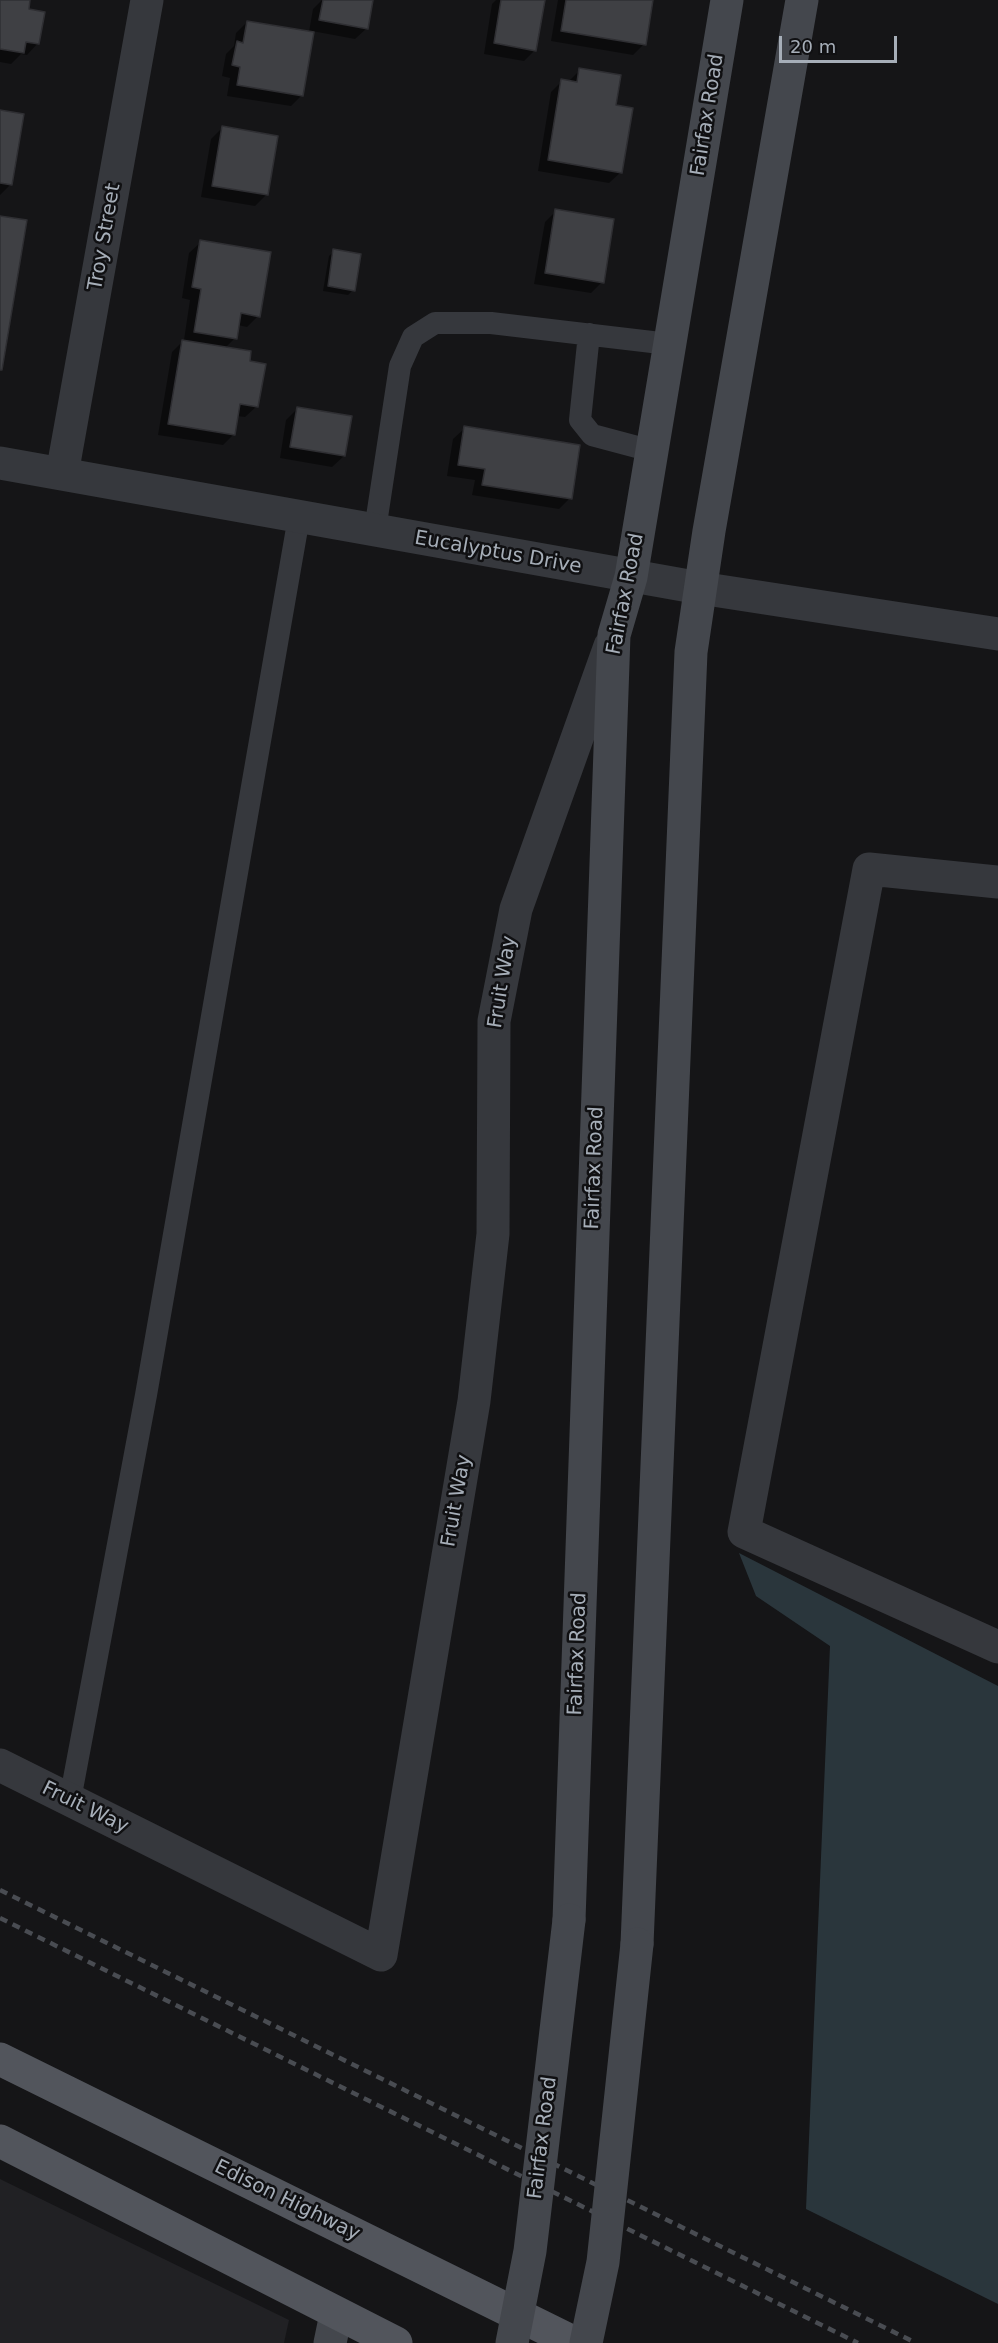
<!DOCTYPE html>
<style>
body{margin:0}
#map{position:relative;width:998px;height:2343px;overflow:hidden;background:#151517;font-family:"DejaVu Sans",sans-serif}
canvas{display:block}
.scale{position:absolute;left:779px;top:36px;width:118px;height:27px;box-sizing:border-box;border:3px solid #a6aeb8;border-top:0;padding-left:8px;font-size:18px;line-height:21px;white-space:nowrap;color:#a6aeb8;-webkit-text-stroke:4px #101012;paint-order:stroke}
</style>
<div id="map">
<canvas width="998" height="2343"></canvas>
<div class="scale">20 m</div>
</div>
<script>
const g = document.querySelector('canvas').getContext('2d');
g.lineJoin = 'round';
function paint(path, color) {
  g.fillStyle = color;
  g.fill(path, 'evenodd');
}
function strokePath(path, color, width, dash) {
  g.strokeStyle = color;
  g.lineWidth = width;
  g.lineCap = dash ? 'butt' : 'round';
  g.setLineDash(dash || []);
  g.stroke(path);
}
function write(font, color, halo, rows, align = 'center') {
  g.font = font + ' "DejaVu Sans",sans-serif';
  g.lineWidth = 5;
  g.setLineDash([]);
  g.textBaseline = 'middle';
  g.strokeStyle = halo;
  g.fillStyle = color;
  for (const [text, x, y, turn = 0] of rows) {
    g.save();
    g.translate(x, y);
    g.rotate((+turn || 0) * Math.PI / 180);
    g.textAlign = isNaN(turn) ? turn : align;
    if (halo) g.strokeText(text, 0, 0);
    g.fillText(text, 0, 0);
    g.restore();
  }
}
paint(new Path2D(`
 M 0,2179 L 289,2320 L 284,2343 L 0,2343 Z`), '#212124');
paint(new Path2D(`
 M 739,1553 L 998,1686 L 998,2304 L 806,2209 L 830,1646 L 756,1596 Z`), '#2a363c');
paint(new Path2D(`
 M 0,0 L 27,10 L 38,43 L 27,55 L 21,54 L 11,64 L 0,62 Z
 M 322,0 L 371,0 L 367,28 L 355,39 L 312,31 L 302,95 L 291,106 L 227,96 L 230,78 L 222,76 L 226,54 L 234,46 L 236,33 L 247,22 L 309,32 L 313,9 Z
 M 496,0 L 543,0 L 535,50 L 524,61 L 484,54 L 492,4 Z
 M 558,0 L 652,0 L 644,44 L 633,55 L 551,41 Z
 M 580,70 L 614,106 L 621,172 L 609,183 L 538,171 L 551,92 L 562,81 L 568,82 Z
 M 0,111 L 11,184 L 0,195 Z
 M 222,128 L 267,194 L 255,206 L 201,197 L 211,139 Z
 M 556,211 L 602,282 L 591,293 L 534,284 L 545,222 Z
 M 201,242 L 258,316 L 247,327 L 238,325 L 235,338 L 225,348 L 248,363 L 257,406 L 245,417 L 237,416 L 234,434 L 223,445 L 158,435 L 172,352 L 184,340 L 190,300 L 182,298 L 189,253 Z
 M 334,251 L 353,290 L 348,295 L 323,291 L 329,256 Z
 M 297,409 L 344,456 L 332,467 L 280,458 L 286,420 Z
 M 465,428 L 570,498 L 559,509 L 472,495 L 475,480 L 447,476 L 453,439 Z`), '#0007');
const building = new Path2D(`
 M 0,0 L 30,0 L 29,9 L 45,12 L 39,44 L 26,42 L 24,53 L 0,49 Z
 M 323,0 L 373,0 L 368,29 L 319,20 Z
 M 501,0 L 545,0 L 536,51 L 494,43 Z
 M 566,0 L 653,0 L 646,45 L 561,31 Z
 M 247,21 L 314,32 L 303,96 L 237,85 L 240,67 L 232,65 L 237,41 L 243,43 Z
 M 579,68 L 621,75 L 616,105 L 633,108 L 622,173 L 548,160 L 561,79 L 577,82 Z
 M 0,110 L 24,114 L 12,185 L 0,183 Z
 M 222,126 L 278,136 L 268,195 L 212,186 Z
 M 555,209 L 614,219 L 604,283 L 545,273 Z
 M 0,216 L 27,220 L 2,370 L 0,370 Z
 M 200,240 L 271,252 L 260,317 L 241,313 L 237,339 L 194,332 L 201,289 L 192,287 Z
 M 333,249 L 361,254 L 355,291 L 328,286 Z
 M 182,340 L 251,351 L 250,361 L 266,364 L 258,407 L 240,404 L 235,435 L 168,424 Z
 M 297,407 L 352,416 L 345,456 L 290,447 Z
 M 464,426 L 580,445 L 572,499 L 482,485 L 485,469 L 458,465 Z`);
paint(building, '#3f4044');
strokePath(building, '#2f2f33', 1.5);
strokePath(new Path2D(`
 M 589,334 L 580,420 L 592,435 L 652,451
 M 375,530 L 400,366 L 413,337 L 435,323 L 491,323 L 669,344
 M 70,1800 L 146,1395 L 299,517`), '#36383d', 22);
strokePath(new Path2D(`
 M 0,463 L 700,588
 M 62,474 L 147,0
 M 998,882 L 869,869 L 744,1532 L 998,1647
 M 0,1765 L 381,1955 L 474,1401 L 493,1234 L 494,1021 L 516,909 L 610,646`), '#36383d', 33);
strokePath(new Path2D(`
 M 700,588 L 998,634`), '#36383d', 33);
strokePath(new Path2D(`
 M 569,1920 L 614,635 L 631,577 L 727,0
 M 637,1944 L 691,652 L 709,531 L 802,0
 M 330,2343 L 336,2314`), '#44474d', 33);
strokePath(new Path2D(`
 M 0,2059 L 575,2343
 M 0,2141 L 396,2343`), '#52555c', 33);
strokePath(new Path2D(`
 M 0,1890 L 916,2343
 M 0,1918 L 858,2343`), '#494c52', 4.5, [8, 6]);
strokePath(new Path2D(`
 M 512,2343 L 530,2251 L 569,1920
 M 586,2343 L 603,2262 L 637,1944`), '#44474d', 33);
write('20px', '#a6aeb8', '#101012', [
 ["Fairfax Road",708,115,-81],
 ["Troy Street",105,237,-80],
 ["Eucalyptus Drive",498,553,10],
 ["Fairfax Road",626,594,-79],
 ["Fruit Way",503,982,-81],
 ["Fairfax Road",595,1168,-88],
 ["Fruit Way",457,1501,-80],
 ["Fairfax Road",578,1654,-88],
 ["Fruit Way",85,1808,26],
 ["Fairfax Road",543,2138,-83],
 ["Edison Highway",287,2201,26]
]);
</script>
